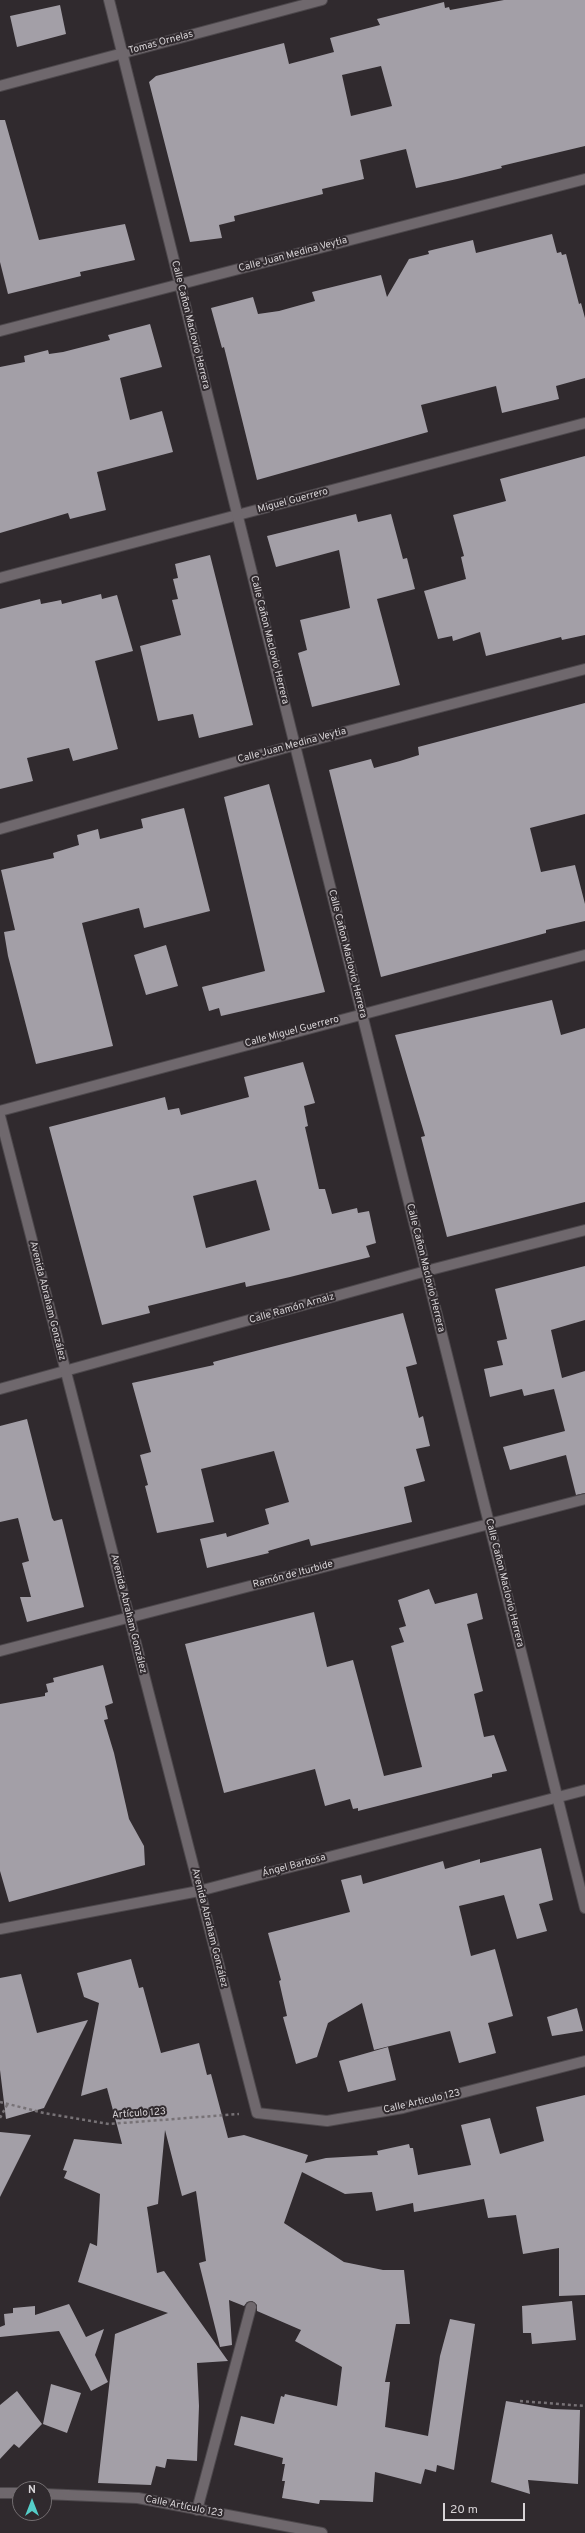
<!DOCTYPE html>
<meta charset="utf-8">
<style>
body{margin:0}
#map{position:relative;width:585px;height:2533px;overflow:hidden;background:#302a2e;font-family:Overpass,sans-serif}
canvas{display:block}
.north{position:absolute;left:12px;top:2481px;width:40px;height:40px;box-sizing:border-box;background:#302a2e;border:1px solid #736e71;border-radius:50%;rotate:0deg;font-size:11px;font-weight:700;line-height:16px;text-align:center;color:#d7d3d6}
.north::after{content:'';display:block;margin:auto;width:14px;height:18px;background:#54cdc8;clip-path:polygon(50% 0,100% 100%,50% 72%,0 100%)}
.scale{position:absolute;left:443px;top:2503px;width:82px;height:18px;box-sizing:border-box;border:2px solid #d7d3d6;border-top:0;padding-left:5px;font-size:12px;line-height:14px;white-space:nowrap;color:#d7d3d6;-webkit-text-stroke:3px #302a2e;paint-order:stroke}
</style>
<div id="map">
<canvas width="585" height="2533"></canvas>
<div class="north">N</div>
<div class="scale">20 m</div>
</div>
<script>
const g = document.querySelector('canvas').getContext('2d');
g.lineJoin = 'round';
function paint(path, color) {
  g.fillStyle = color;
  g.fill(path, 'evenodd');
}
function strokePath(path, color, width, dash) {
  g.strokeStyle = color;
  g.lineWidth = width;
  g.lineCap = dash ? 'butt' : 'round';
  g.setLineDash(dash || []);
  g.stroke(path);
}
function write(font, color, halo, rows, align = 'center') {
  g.font = font + ' Overpass,sans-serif';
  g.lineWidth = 4;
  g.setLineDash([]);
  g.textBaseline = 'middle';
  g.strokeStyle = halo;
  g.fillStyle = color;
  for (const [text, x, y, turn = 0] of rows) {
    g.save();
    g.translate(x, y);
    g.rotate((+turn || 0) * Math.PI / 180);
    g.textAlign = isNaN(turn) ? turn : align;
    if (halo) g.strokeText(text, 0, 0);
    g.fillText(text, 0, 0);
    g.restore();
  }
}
paint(new Path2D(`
 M 504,0 L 585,0 L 585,146 L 501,166 L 502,168 L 457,179 L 416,188 L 406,149 L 360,160 L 364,179 L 322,189 L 323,194 L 234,216 L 235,221 L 219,225 L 222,238 L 190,242 L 149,82 L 156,76 L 284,43 L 289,64 L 334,52 L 330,38 L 380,25 L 377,19 L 444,2 L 445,8 L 449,7 L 450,10 ZM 381,66 L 392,106 L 351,116 L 342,75 Z
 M 60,5 L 66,34 L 17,47 L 10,16 Z
 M 0,120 L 5,120 L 39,240 L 125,224 L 135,260 L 80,272 L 81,276 L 8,294 L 0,262 Z
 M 552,234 L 557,253 L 561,252 L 562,255 L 566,254 L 579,304 L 581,303 L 585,318 L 585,378 L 556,386 L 559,399 L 502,413 L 496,386 L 421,405 L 428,432 L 257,480 L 224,347 L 222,348 L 211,308 L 253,297 L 258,314 L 279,311 L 315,301 L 312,292 L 381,275 L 387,297 L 409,259 L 429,254 L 428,251 L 473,240 L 476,253 Z
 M 150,324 L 162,367 L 120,378 L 130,420 L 162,411 L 173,452 L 97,472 L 106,510 L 70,519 L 68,513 L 0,533 L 0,367 L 25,362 L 24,356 L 48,350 L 49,354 L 63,352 L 110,340 L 108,335 Z
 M 585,456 L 585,635 L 562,640 L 561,637 L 486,656 L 480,632 L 453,641 L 452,636 L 438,639 L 424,591 L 466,579 L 461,557 L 464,556 L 453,515 L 506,501 L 500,479 Z
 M 356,514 L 358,522 L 391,514 L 403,559 L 407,558 L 415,589 L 377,599 L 400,685 L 312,707 L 298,653 L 307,650 L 300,620 L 350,608 L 339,550 L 276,567 L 267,536 Z
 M 210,555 L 253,725 L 199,738 L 193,714 L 158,721 L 140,646 L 181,635 L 172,600 L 178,599 L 173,579 L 178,578 L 175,564 Z
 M 101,594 L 102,599 L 117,595 L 133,651 L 95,661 L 118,749 L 73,761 L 69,748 L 27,758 L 33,781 L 0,789 L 0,609 L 40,599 L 41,604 L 61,600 L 62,604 Z
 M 585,703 L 585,814 L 530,828 L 541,872 L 575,865 L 585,904 L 585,921 L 546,930 L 546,933 L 381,977 L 329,770 L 371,759 L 374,768 L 400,761 L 419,755 L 418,747 Z
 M 269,784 L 325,992 L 221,1016 L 219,1008 L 209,1011 L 202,987 L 265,971 L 224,797 Z
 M 184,808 L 210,911 L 144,928 L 139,908 L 82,923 L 113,1046 L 36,1064 L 8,956 L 4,932 L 15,930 L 1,870 L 54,858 L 53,853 L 79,845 L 77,835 L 98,829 L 100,839 L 143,828 L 141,819 Z
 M 166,945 L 178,986 L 146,995 L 134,955 Z
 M 552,1000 L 561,1035 L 585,1028 L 585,1202 L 447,1237 L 421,1137 L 425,1136 L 395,1035 Z
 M 303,1062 L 315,1103 L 304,1106 L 308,1126 L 305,1127 L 319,1189 L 325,1189 L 332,1214 L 357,1208 L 358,1213 L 369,1211 L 376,1243 L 366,1246 L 370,1257 L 290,1277 L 246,1287 L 245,1282 L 148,1306 L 150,1313 L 102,1325 L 49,1127 L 165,1097 L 168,1110 L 179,1108 L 181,1115 L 249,1097 L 244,1077 ZM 256,1180 L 270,1230 L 206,1248 L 193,1196 Z
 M 585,1266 L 585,1320 L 551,1330 L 562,1378 L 585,1371 L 585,1493 L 576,1495 L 566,1455 L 510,1470 L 503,1447 L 565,1431 L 554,1389 L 524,1396 L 522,1389 L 490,1397 L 484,1369 L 503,1365 L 497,1341 L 507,1339 L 495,1289 Z
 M 403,1313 L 417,1364 L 406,1367 L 419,1418 L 423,1416 L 430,1446 L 416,1449 L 425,1481 L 404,1487 L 412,1522 L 311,1546 L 309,1539 L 268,1551 L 269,1553 L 207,1568 L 200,1539 L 226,1533 L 227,1537 L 269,1524 L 265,1509 L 289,1502 L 274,1451 L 201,1469 L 214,1522 L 157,1533 L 145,1486 L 148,1485 L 140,1455 L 151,1452 L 132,1383 L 214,1365 L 213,1362 Z
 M 27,1419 L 52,1518 L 54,1521 L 62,1519 L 84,1607 L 27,1622 L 20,1597 L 31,1597 L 22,1563 L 29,1561 L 18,1518 L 0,1522 L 0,1426 Z
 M 429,1589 L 435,1604 L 477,1593 L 483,1619 L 467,1624 L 483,1691 L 474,1694 L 484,1737 L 494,1735 L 507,1771 L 492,1774 L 492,1777 L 358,1811 L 358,1808 L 353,1809 L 350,1799 L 325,1806 L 315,1769 L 224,1793 L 185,1644 L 314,1612 L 327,1667 L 353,1660 L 384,1776 L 422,1767 L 391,1646 L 404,1642 L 399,1628 L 406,1626 L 398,1600 Z
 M 103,1665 L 113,1703 L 105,1706 L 108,1719 L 104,1720 L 114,1753 L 129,1819 L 144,1846 L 145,1865 L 9,1902 L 0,1871 L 0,1704 L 45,1696 L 45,1693 L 48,1692 L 46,1684 L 54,1682 L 53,1678 Z
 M 541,1848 L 553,1900 L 539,1904 L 547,1931 L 517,1939 L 504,1895 L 459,1906 L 471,1956 L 495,1949 L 513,2016 L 488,2023 L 496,2053 L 459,2063 L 450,2031 L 374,2050 L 362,2003 L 328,2023 L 317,2057 L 296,2064 L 283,2017 L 287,2016 L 279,1981 L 281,1980 L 268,1933 L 350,1912 L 341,1880 L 361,1875 L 363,1884 L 443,1861 L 445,1869 L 480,1859 L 480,1863 Z
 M 131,1959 L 139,1988 L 143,1987 L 161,2053 L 199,2043 L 207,2075 L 211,2074 L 228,2138 L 244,2135 L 308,2155 L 305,2163 L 326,2158 L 378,2155 L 377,2151 L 409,2144 L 410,2148 L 413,2148 L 418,2175 L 471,2165 L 461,2125 L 490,2118 L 500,2154 L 544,2141 L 536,2107 L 585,2095 L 585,2295 L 559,2296 L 559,2248 L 523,2254 L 516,2215 L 488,2218 L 484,2199 L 414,2212 L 413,2203 L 376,2211 L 372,2192 L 345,2194 L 302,2172 L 284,2223 L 344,2262 L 383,2270 L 404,2270 L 410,2324 L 396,2324 L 385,2382 L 390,2382 L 385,2427 L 428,2436 L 440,2356 L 450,2319 L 475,2324 L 454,2470 L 437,2465 L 436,2472 L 425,2469 L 421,2484 L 375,2472 L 373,2502 L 320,2500 L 319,2504 L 282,2498 L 285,2481 L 282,2481 L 285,2464 L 282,2464 L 283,2458 L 234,2445 L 241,2416 L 274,2424 L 281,2396 L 284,2397 L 285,2394 L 337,2406 L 342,2367 L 295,2341 L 301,2330 L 257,2311 L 257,2305 L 252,2301 L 247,2302 L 244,2306 L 229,2300 L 232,2345 L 220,2347 L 199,2263 L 206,2261 L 196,2191 L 182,2196 L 165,2130 L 158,2204 L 147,2207 L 157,2273 L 164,2271 L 228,2361 L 197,2363 L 199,2406 L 197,2461 L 167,2459 L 165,2468 L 156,2466 L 151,2485 L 98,2483 L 115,2334 L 168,2313 L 78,2282 L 90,2243 L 97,2246 L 100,2194 L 64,2178 L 67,2171 L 63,2170 L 74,2139 L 122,2144 L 107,2088 L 81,2096 L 99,2003 L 84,1997 L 77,1973 Z
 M 21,1974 L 37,2033 L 88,2020 L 44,2108 L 6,2119 L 0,2070 L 0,1978 Z
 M 577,2008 L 583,2031 L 552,2036 L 547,2017 Z
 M 388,2047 L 396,2080 L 348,2092 L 339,2061 Z
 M 0,2132 L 31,2135 L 0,2197 Z
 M 572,2301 L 576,2340 L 532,2344 L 531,2333 L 523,2333 L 522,2306 Z
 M 69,2304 L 86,2337 L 104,2329 L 95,2355 L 108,2382 L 91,2391 L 59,2331 L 0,2337 L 0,2327 L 5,2325 L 4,2314 L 13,2313 L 13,2308 L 35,2306 L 35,2315 Z
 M 51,2384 L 81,2393 L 67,2433 L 43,2424 Z
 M 17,2391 L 42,2424 L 19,2448 L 14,2444 L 0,2459 L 0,2405 Z
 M 506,2401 L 552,2409 L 580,2410 L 578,2484 L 528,2480 L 530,2494 L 491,2482 Z`), '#a39fa7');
const street = new Path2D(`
 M 0,86 L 322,0
 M 0,331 L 585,179
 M 0,578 L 585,423
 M 0,829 L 295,745 L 585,669
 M 0,1389 L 426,1271 L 585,1230
 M 0,1651 L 585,1499
 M 197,2510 L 251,2307`);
const secondary = new Path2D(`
 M 109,0 L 585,1908
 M 0,1111 L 585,955
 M 0,1116 L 257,2113 L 327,2121 L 403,2108 L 585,2061
 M 0,1929 L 199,1891 L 585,1790
 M 0,2493 L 20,2493
 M 44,2494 L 138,2498 L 322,2533`);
strokePath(street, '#4d484c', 12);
strokePath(secondary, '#4d484c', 12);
strokePath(new Path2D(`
 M 0,2102 L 44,2113 L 109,2124 L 239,2114
 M 0,2118 L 7,2105
 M 520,2401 L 585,2406`), '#777276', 2.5, [3, 3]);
strokePath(street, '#6f686d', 10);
strokePath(secondary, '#6f686d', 10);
write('10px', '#d7d3d6', '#302a2e', [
 ["Tomas Ornelas",161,43,-15],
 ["Calle Juan Medina Veytia",293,255,-15],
 ["Calle Cañon Maclovio Herrera",190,325,76],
 ["Miguel Guerrero",293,501,-15],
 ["Calle Cañon Maclovio Herrera",269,640,76],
 ["Calle Juan Medina Veytia",292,746,-15],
 ["Calle Cañon Maclovio Herrera",347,954,76],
 ["Calle Miguel Guerrero",292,1032,-15],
 ["Calle Cañon Maclovio Herrera",425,1268,76],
 ["Avenida Abraham González",47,1301,76],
 ["Calle Ramón Arnaiz",292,1309,-16],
 ["Ramón de Iturbide",293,1575,-15],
 ["Calle Cañon Maclovio Herrera",504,1583,76],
 ["Avenida Abraham González",128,1614,76],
 ["Ángel Barbosa",294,1866,-15],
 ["Avenida Abraham González",209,1928,76],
 ["Calle Articulo 123",422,2102,-13],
 ["Artículo 123",139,2114,-4],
 ["Calle Artículo 123",184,2507,11]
]);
</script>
